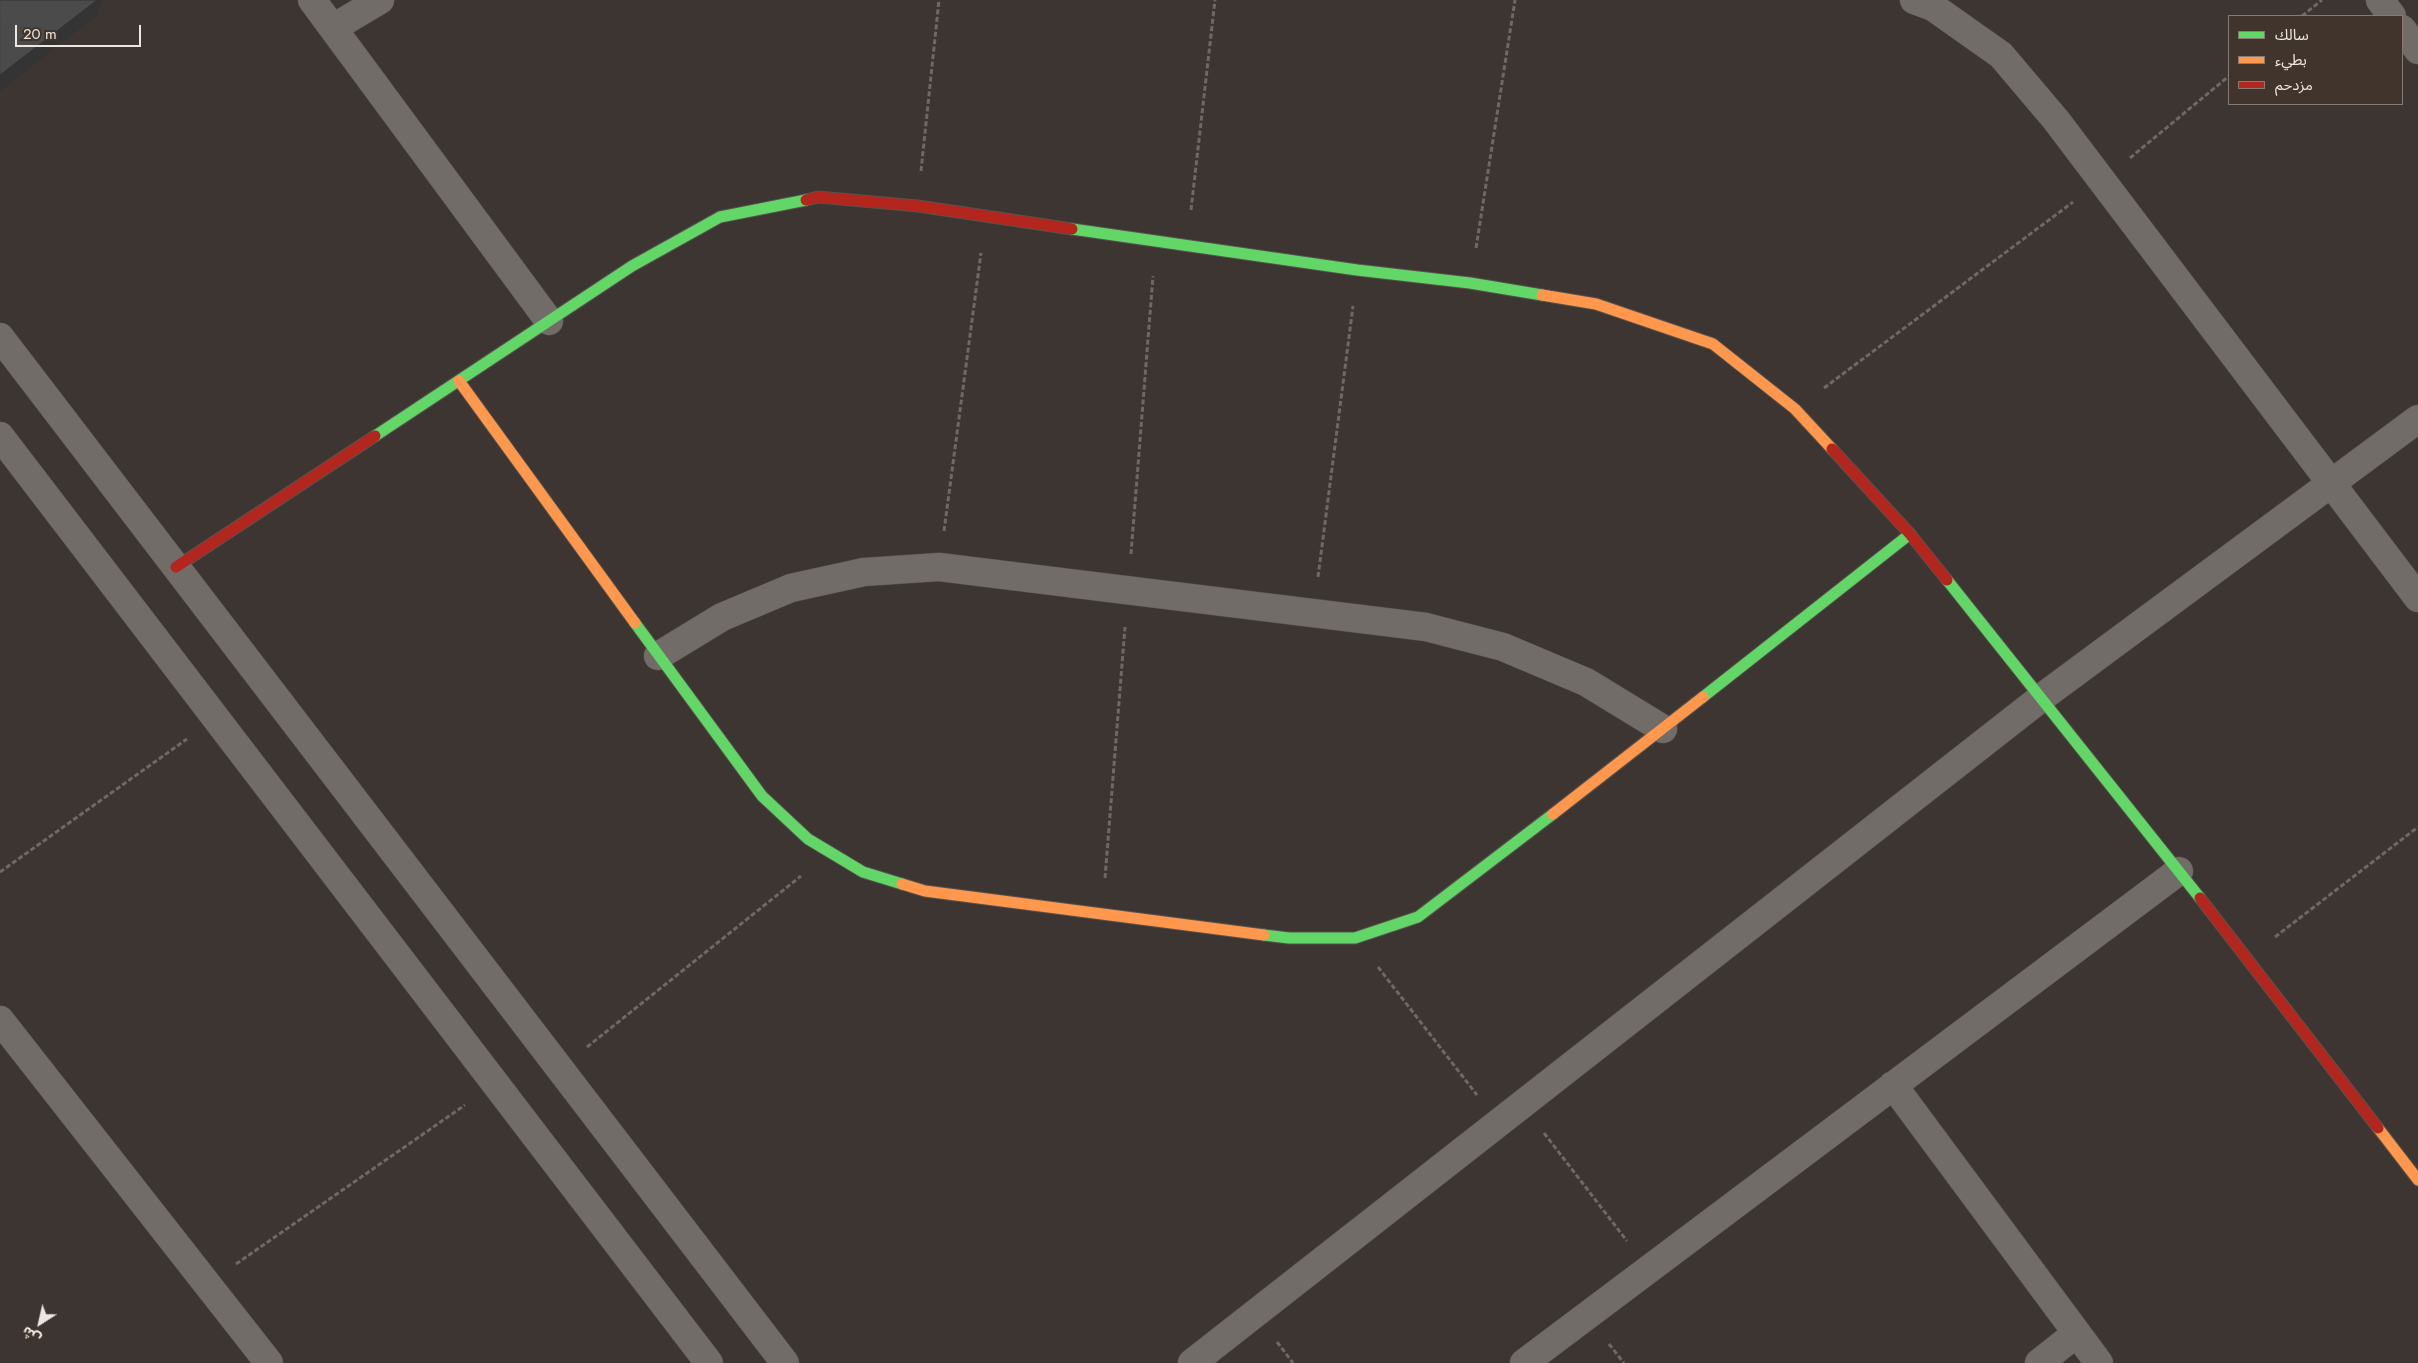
<!DOCTYPE html>
<meta charset="utf-8">
<style>
body{margin:0}
#map{position:relative;width:2418px;height:1363px;overflow:hidden;background:#3c3531;font-family:Jost,"Noto Sans Arabic",sans-serif}
canvas{display:block}
.legend{position:absolute;left:2228px;top:15px;width:175px;height:90px;box-sizing:border-box;background:#40342d;border:1px solid #857b75;margin:0;padding:6px 9px;list-style:none;font-size:15px;color:#ede6e1}
.legend li{display:flex;align-items:center;gap:10px;height:25px}
.legend b{width:25px;border:1px solid #857b75}
.north{position:absolute;left:15px;top:1298px;width:50px;height:50px;-webkit-text-stroke:4px #40342d;paint-order:stroke;rotate:215deg;font-size:14px;font-weight:700;line-height:20px;text-align:center;color:#ede6e1}
.north::after{content:'';display:block;margin:auto;width:18px;height:22px;background:#ede6e1;clip-path:polygon(50% 0,100% 100%,50% 72%,0 100%)}
.scale{position:absolute;left:15px;top:25px;width:126px;height:22px;box-sizing:border-box;border:2px solid #ede6e1;border-top:0;padding-left:6px;font-size:15px;line-height:18px;white-space:nowrap;color:#ede6e1;-webkit-text-stroke:4px #40342d;paint-order:stroke}
</style>
<div id="map">
<canvas width="2418" height="1363"></canvas>
<ul class="legend">
<li><b style="height:6px;background:#63d668"></b>سالك</li>
<li><b style="height:6px;background:#ff974d"></b>بطيء</li>
<li><b style="height:6px;background:#b3261e"></b>مزدحم</li>
</ul>
<div class="north">ش</div>
<div class="scale">20 m</div>
</div>
<script>
const g = document.querySelector('canvas').getContext('2d');
g.lineJoin = 'round';
function strokePath(path, color, width, dash) {
  g.strokeStyle = color;
  g.lineWidth = width;
  g.lineCap = dash ? 'butt' : 'round';
  g.setLineDash(dash || []);
  g.stroke(path);
}
function paint(path, color) {
  g.fillStyle = color;
  g.fill(path, 'evenodd');
}
const street = new Path2D(`
 M 312,0 L 549,321
 M 1914,0 L 1933,7 L 2001,55 L 2056,120 L 2418,598
 M 2380,0 L 2392,16
 M 333,28 L 380,0
 M 2402,29 L 2418,50
 M 0,337 L 785,1363
 M 0,436 L 709,1363
 M 658,656 L 722,617 L 791,588 L 864,572 L 939,567 L 1426,627 L 1503,647 L 1586,682 L 1663,729
 M 0,1020 L 269,1363
 M 1893,1085 L 2099,1363
 M 1192,1363 L 2041,698 L 2418,419
 M 1524,1363 L 2179,871
 M 2039,1363 L 2077,1333`);
const fast = new Path2D(`
 M 1072,229 L 1357,270 L 1470,283 L 1542,295
 M 375,436 L 632,266 L 720,217 L 806,200
 M 1947,580 L 2200,898
 M 635,623 L 762,796 L 808,839 L 863,872 L 902,884
 M 1703,697 L 1910,534
 M 1264,935 L 1289,938 L 1355,938 L 1418,917 L 1553,814`);
const slow = new Path2D(`
 M 1542,295 L 1596,304 L 1713,344 L 1795,409 L 1832,449
 M 459,381 L 635,623
 M 1553,814 L 1703,697
 M 902,884 L 925,891 L 1264,935
 M 2378,1128 L 2418,1180`);
const jam = new Path2D(`
 M 806,200 L 818,197 L 918,206 L 1072,229
 M 1832,449 L 1910,534 L 1947,580
 M 176,567 L 375,436
 M 2200,898 L 2378,1128`);
strokePath(street, '#57524e', 29);
strokePath(fast, '#57524e', 13);
strokePath(slow, '#57524e', 13);
strokePath(jam, '#57524e', 13);
strokePath(new Path2D(`
 M 2302,16 L 2322,0
 M 2130,158 L 2229,76
 M 921,171 L 939,0
 M 1191,210 L 1215,0
 M 1476,248 L 1515,0
 M 1824,388 L 2073,202
 M 944,531 L 981,253
 M 1131,554 L 1153,276
 M 1318,577 L 1353,306
 M 0,872 L 187,739
 M 1105,878 L 1125,627
 M 2275,937 L 2418,827
 M 1378,967 L 1477,1095
 M 587,1047 L 801,876
 M 1544,1133 L 1627,1241
 M 236,1264 L 465,1105
 M 1277,1342 L 1293,1363
 M 1609,1344 L 1624,1363`), '#6d6966', 3, [5, 2.5]);
strokePath(street, '#726c69', 28);
strokePath(fast, '#63d668', 11);
strokePath(slow, '#ff974d', 11);
strokePath(jam, '#b3261e', 11);
paint(new Path2D(`
 M 97,0 L 102,0 L 96,16 L 0,91 L 0,75 Z`), '#353434');
const building = new Path2D(`
 M 0,0 L 97,0 L 0,75 Z`);
paint(building, '#4c4b4b');
strokePath(building, '#353434', 1);
</script>
